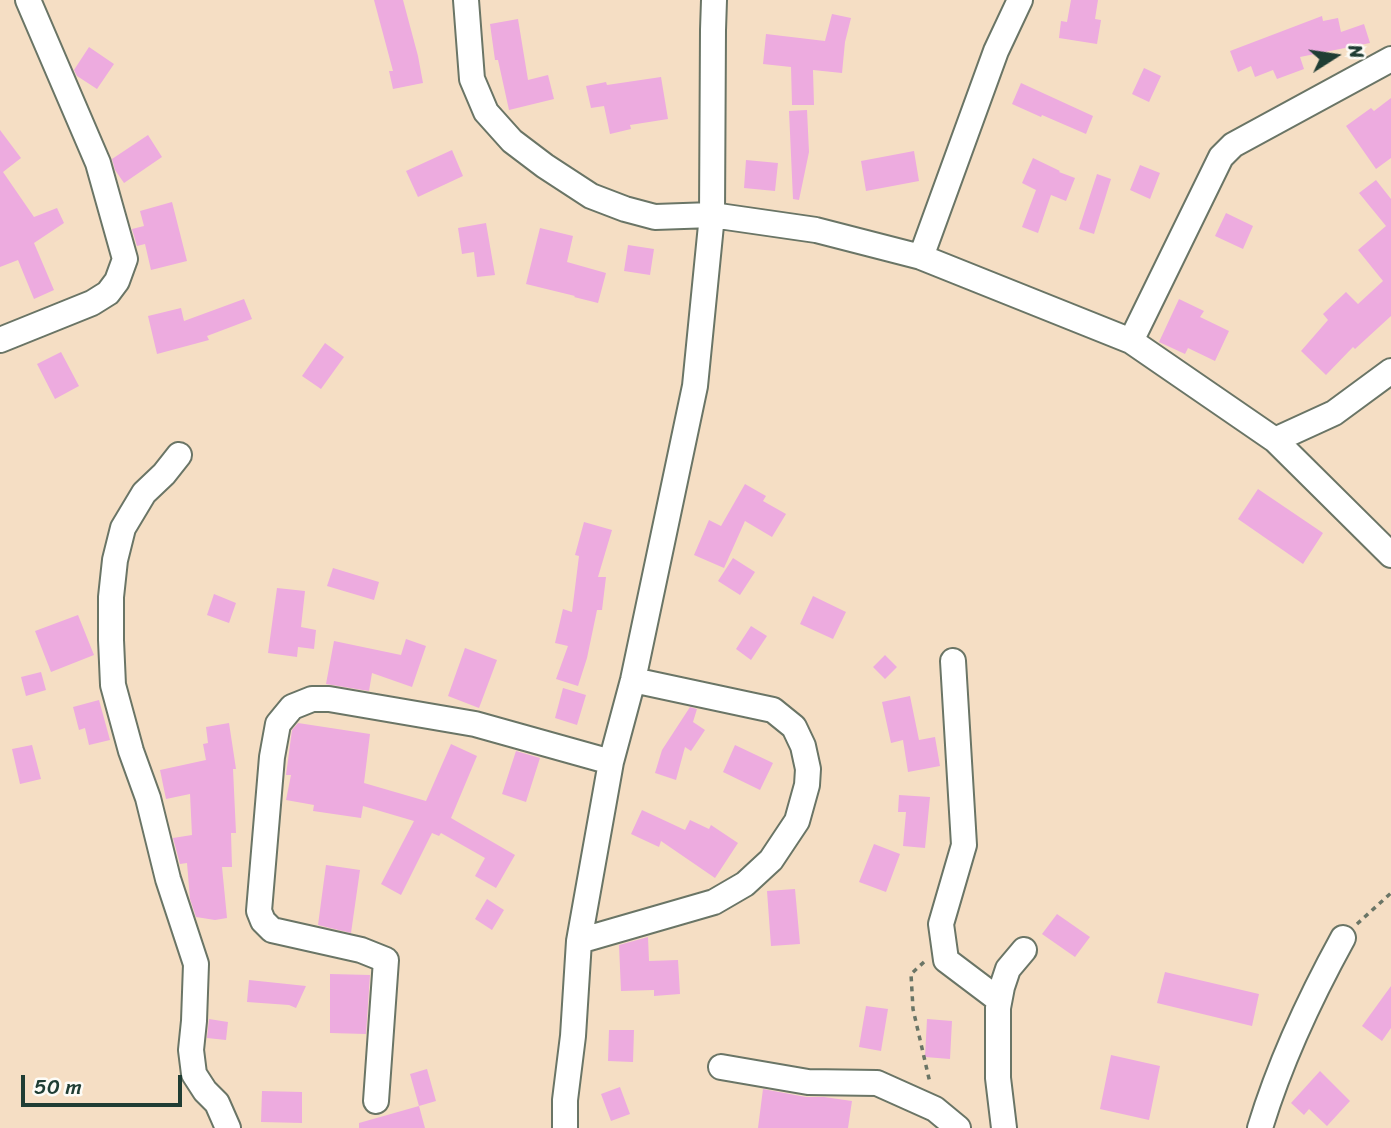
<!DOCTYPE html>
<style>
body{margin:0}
#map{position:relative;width:1391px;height:1128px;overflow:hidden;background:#f5dec4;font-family:Sriracha,sans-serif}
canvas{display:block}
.north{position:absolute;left:1300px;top:21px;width:70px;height:70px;-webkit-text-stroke:5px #fdfcf7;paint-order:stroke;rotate:78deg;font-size:19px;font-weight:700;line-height:28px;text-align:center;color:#1f3d34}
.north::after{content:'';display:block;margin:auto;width:24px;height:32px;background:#1f3d34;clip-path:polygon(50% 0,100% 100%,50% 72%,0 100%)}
.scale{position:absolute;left:21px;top:1075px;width:161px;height:32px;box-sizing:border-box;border:4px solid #1f3d34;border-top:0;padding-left:9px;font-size:21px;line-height:24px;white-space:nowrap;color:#1f3d34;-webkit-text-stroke:5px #fdfcf7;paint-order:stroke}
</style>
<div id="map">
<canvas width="1391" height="1128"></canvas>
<div class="north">N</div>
<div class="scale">50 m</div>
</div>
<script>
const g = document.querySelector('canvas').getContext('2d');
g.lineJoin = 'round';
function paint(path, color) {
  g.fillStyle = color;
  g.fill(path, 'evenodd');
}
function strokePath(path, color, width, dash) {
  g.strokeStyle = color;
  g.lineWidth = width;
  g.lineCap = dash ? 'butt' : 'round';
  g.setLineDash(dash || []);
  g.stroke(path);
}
paint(new Path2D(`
 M 374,0 L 403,0 L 418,56 L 423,83 L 393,89 L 389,71 L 393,71 Z
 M 1071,0 L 1098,0 L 1095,19 L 1101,20 L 1097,44 L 1059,38 L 1061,21 L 1067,22 Z
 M 832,14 L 851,18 L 845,42 L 842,73 L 813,70 L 814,105 L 792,105 L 791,67 L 763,64 L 766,34 L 825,41 Z
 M 1322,16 L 1323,21 L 1338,18 L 1341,32 L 1364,24 L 1370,43 L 1300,57 L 1304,69 L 1277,79 L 1273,70 L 1255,77 L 1251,66 L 1238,72 L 1230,51 Z
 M 518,19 L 528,80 L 548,75 L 554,99 L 509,110 L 498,60 L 495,60 L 490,24 Z
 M 89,47 L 114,64 L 97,89 L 77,76 L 74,70 Z
 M 1144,68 L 1161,76 L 1149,102 L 1132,94 Z
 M 661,77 L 668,119 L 630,125 L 631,129 L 610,134 L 604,106 L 591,108 L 586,86 L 606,82 L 607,85 Z
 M 1021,83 L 1093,116 L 1086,134 L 1042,115 L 1041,117 L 1012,104 Z
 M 1391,98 L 1391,158 L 1376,169 L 1346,126 L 1371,108 L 1374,111 Z
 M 807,110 L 809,152 L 799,200 L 793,199 L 789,111 Z
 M 0,130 L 21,158 L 3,172 L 34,217 L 57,208 L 64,223 L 34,243 L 54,290 L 34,299 L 18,260 L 0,267 Z
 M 148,135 L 162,157 L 124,183 L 115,170 L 112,159 Z
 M 452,150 L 463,176 L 418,197 L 406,171 Z
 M 914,151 L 919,181 L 866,191 L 861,161 Z
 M 1033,158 L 1060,171 L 1059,172 L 1075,178 L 1066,201 L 1051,195 L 1038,233 L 1022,227 L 1036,190 L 1022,183 Z
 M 746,160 L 778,163 L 775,191 L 744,188 Z
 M 1140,165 L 1160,173 L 1150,199 L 1130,190 Z
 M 1097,174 L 1111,179 L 1094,234 L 1079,229 Z
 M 1376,180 L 1391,199 L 1391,316 L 1355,349 L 1353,347 L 1326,375 L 1301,351 L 1328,320 L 1323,314 L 1346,292 L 1358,304 L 1383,281 L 1358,250 L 1386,226 L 1359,193 Z
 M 172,202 L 187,261 L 151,270 L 145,244 L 137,246 L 132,229 L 144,226 L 140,211 Z
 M 1226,213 L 1253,226 L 1243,249 L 1215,236 Z
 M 486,223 L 495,275 L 477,277 L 474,252 L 462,254 L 458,228 Z
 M 540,228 L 573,236 L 567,262 L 606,273 L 598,303 L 574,297 L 575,296 L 526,284 Z
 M 628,245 L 654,249 L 650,275 L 624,271 Z
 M 244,299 L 252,319 L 207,336 L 209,340 L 157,354 L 148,316 L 181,308 L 184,321 Z
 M 1179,299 L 1204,311 L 1200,317 L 1229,331 L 1215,361 L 1188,348 L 1185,354 L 1159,342 Z
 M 325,343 L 344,357 L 321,389 L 302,376 Z
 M 61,352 L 79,386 L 55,399 L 37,364 Z
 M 745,484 L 766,496 L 763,501 L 786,514 L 772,537 L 745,521 L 724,568 L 694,555 L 709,520 L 721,526 Z
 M 1258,489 L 1323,533 L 1303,564 L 1238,519 Z
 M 584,522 L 612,530 L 598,577 L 606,577 L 602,610 L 597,610 L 587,658 L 578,686 L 556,679 L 568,646 L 555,643 L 563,609 L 572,612 L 579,556 L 575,555 Z
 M 733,558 L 755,572 L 740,595 L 718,581 Z
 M 333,568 L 379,582 L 374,600 L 327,586 Z
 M 277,588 L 305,591 L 301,627 L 316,630 L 314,649 L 298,647 L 297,657 L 268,653 Z
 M 214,594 L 236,603 L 229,623 L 207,615 Z
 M 813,596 L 846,612 L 833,639 L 800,624 Z
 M 78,615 L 94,655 L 51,672 L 35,631 Z
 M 751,626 L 767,636 L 751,660 L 736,649 Z
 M 406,639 L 426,646 L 412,687 L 372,673 L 369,691 L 326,684 L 334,641 L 401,655 Z
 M 465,648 L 497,660 L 479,708 L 448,696 Z
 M 885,655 L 897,667 L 885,679 L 873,667 Z
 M 41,672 L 46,690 L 26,696 L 21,677 Z
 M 563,688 L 586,695 L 577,725 L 555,718 Z
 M 910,696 L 919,740 L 935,737 L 940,766 L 908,772 L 903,740 L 891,743 L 882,702 Z
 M 99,700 L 110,740 L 89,745 L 85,728 L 79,730 L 73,707 Z
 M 690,707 L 697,709 L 693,722 L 705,730 L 691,751 L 685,747 L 676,780 L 655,773 L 662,750 Z
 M 229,723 L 236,769 L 233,769 L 236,833 L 231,833 L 232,867 L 222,867 L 227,918 L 215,920 L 196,917 L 190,899 L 187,863 L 180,864 L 173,838 L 192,835 L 190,794 L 166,799 L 160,770 L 206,760 L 203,744 L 208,743 L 206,727 Z
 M 298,723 L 370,734 L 364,783 L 426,801 L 451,744 L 477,756 L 451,818 L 515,855 L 496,888 L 475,876 L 485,858 L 441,833 L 439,836 L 432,833 L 401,895 L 381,884 L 414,821 L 363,806 L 361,818 L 313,811 L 314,805 L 286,800 L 291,775 L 286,775 L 292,730 Z
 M 32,745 L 41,779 L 20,784 L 12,749 Z
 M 735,745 L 773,763 L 760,790 L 723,772 Z
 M 516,751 L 540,758 L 526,802 L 502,794 Z
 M 899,795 L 930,797 L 925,848 L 903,846 L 906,812 L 898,812 Z
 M 642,810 L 685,830 L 690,820 L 709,829 L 711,825 L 738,843 L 715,878 L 661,841 L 659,847 L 631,834 Z
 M 874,844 L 900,854 L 886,892 L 859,882 Z
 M 326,865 L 360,870 L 351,933 L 318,925 Z
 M 795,889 L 800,944 L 771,946 L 767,891 Z
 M 487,899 L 504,910 L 492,930 L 475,919 Z
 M 1057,914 L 1090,937 L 1075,957 L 1042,934 Z
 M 648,937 L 649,961 L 678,960 L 680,994 L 654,996 L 654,990 L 621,991 L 619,945 Z
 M 1165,972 L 1259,994 L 1252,1026 L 1157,1003 Z
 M 330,974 L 370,975 L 366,1034 L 330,1033 Z
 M 249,980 L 306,986 L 296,1008 L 289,1005 L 247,1002 Z
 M 1391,986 L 1391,1028 L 1382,1041 L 1362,1026 Z
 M 866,1006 L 888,1009 L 881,1051 L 859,1047 Z
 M 209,1019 L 228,1022 L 226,1040 L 207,1038 Z
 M 927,1019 L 952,1021 L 950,1059 L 925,1057 Z
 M 609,1030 L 634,1030 L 633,1062 L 608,1061 Z
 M 1111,1055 L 1160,1066 L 1149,1120 L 1100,1109 Z
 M 427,1069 L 436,1101 L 419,1106 L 410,1074 Z
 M 1320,1071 L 1350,1101 L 1327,1126 L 1309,1109 L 1304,1115 L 1291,1103 Z
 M 620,1087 L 630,1114 L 611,1121 L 601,1094 Z
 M 763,1089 L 806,1097 L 824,1097 L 852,1101 L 848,1128 L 758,1128 Z
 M 262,1091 L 302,1092 L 302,1123 L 261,1122 Z
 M 419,1106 L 425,1128 L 359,1128 L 359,1123 Z`), '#edabdf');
const minor = new Path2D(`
 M 466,0 L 472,79 L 486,112 L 512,141 L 545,166 L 591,196 L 625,209 L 655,217 L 712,215 L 816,230 L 921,257 L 1131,341 L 1275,440 L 1391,555
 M 921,257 L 996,51 L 1020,0
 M 0,340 L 92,303 L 108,293 L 117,281 L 125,259 L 98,163 L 28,0
 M 1131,341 L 1221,157 L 1233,145 L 1391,59
 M 1275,440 L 1334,413 L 1391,371
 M 179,455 L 164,474 L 144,493 L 123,528 L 115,560 L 111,597 L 111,640 L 113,685 L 131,751 L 148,798 L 168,879 L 196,964 L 194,1021 L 191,1050 L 194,1074 L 205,1091 L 217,1103 L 228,1128
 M 953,661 L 964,845 L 941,924 L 946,960 L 999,1000
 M 579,941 L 714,902 L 745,884 L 771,860 L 797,821 L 807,785 L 808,769 L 803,746 L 794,727 L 773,710 L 633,680
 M 721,1067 L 808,1082 L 877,1083 L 935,1109 L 958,1128
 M 376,1101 L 386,960 L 361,950 L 272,930 L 263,921 L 259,911 L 272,757 L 278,724 L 292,707 L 312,699 L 329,699 L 475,724 L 611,762
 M 565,1128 L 565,1100 L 573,1036 L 579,941 L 611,762 L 633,680 L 695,386 L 712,215 L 713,30 L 714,0
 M 1004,1128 L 998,1078 L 998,1008 L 1002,987 L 1008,969 L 1024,950
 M 1260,1128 C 1280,1062 1310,998 1343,938`);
strokePath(minor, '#6a7566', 28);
strokePath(new Path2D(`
 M 1357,924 L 1391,893
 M 924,962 L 911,974 L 913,1009 L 930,1083`), '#6a7566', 3.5, [5, 5]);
strokePath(minor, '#fff', 24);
</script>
